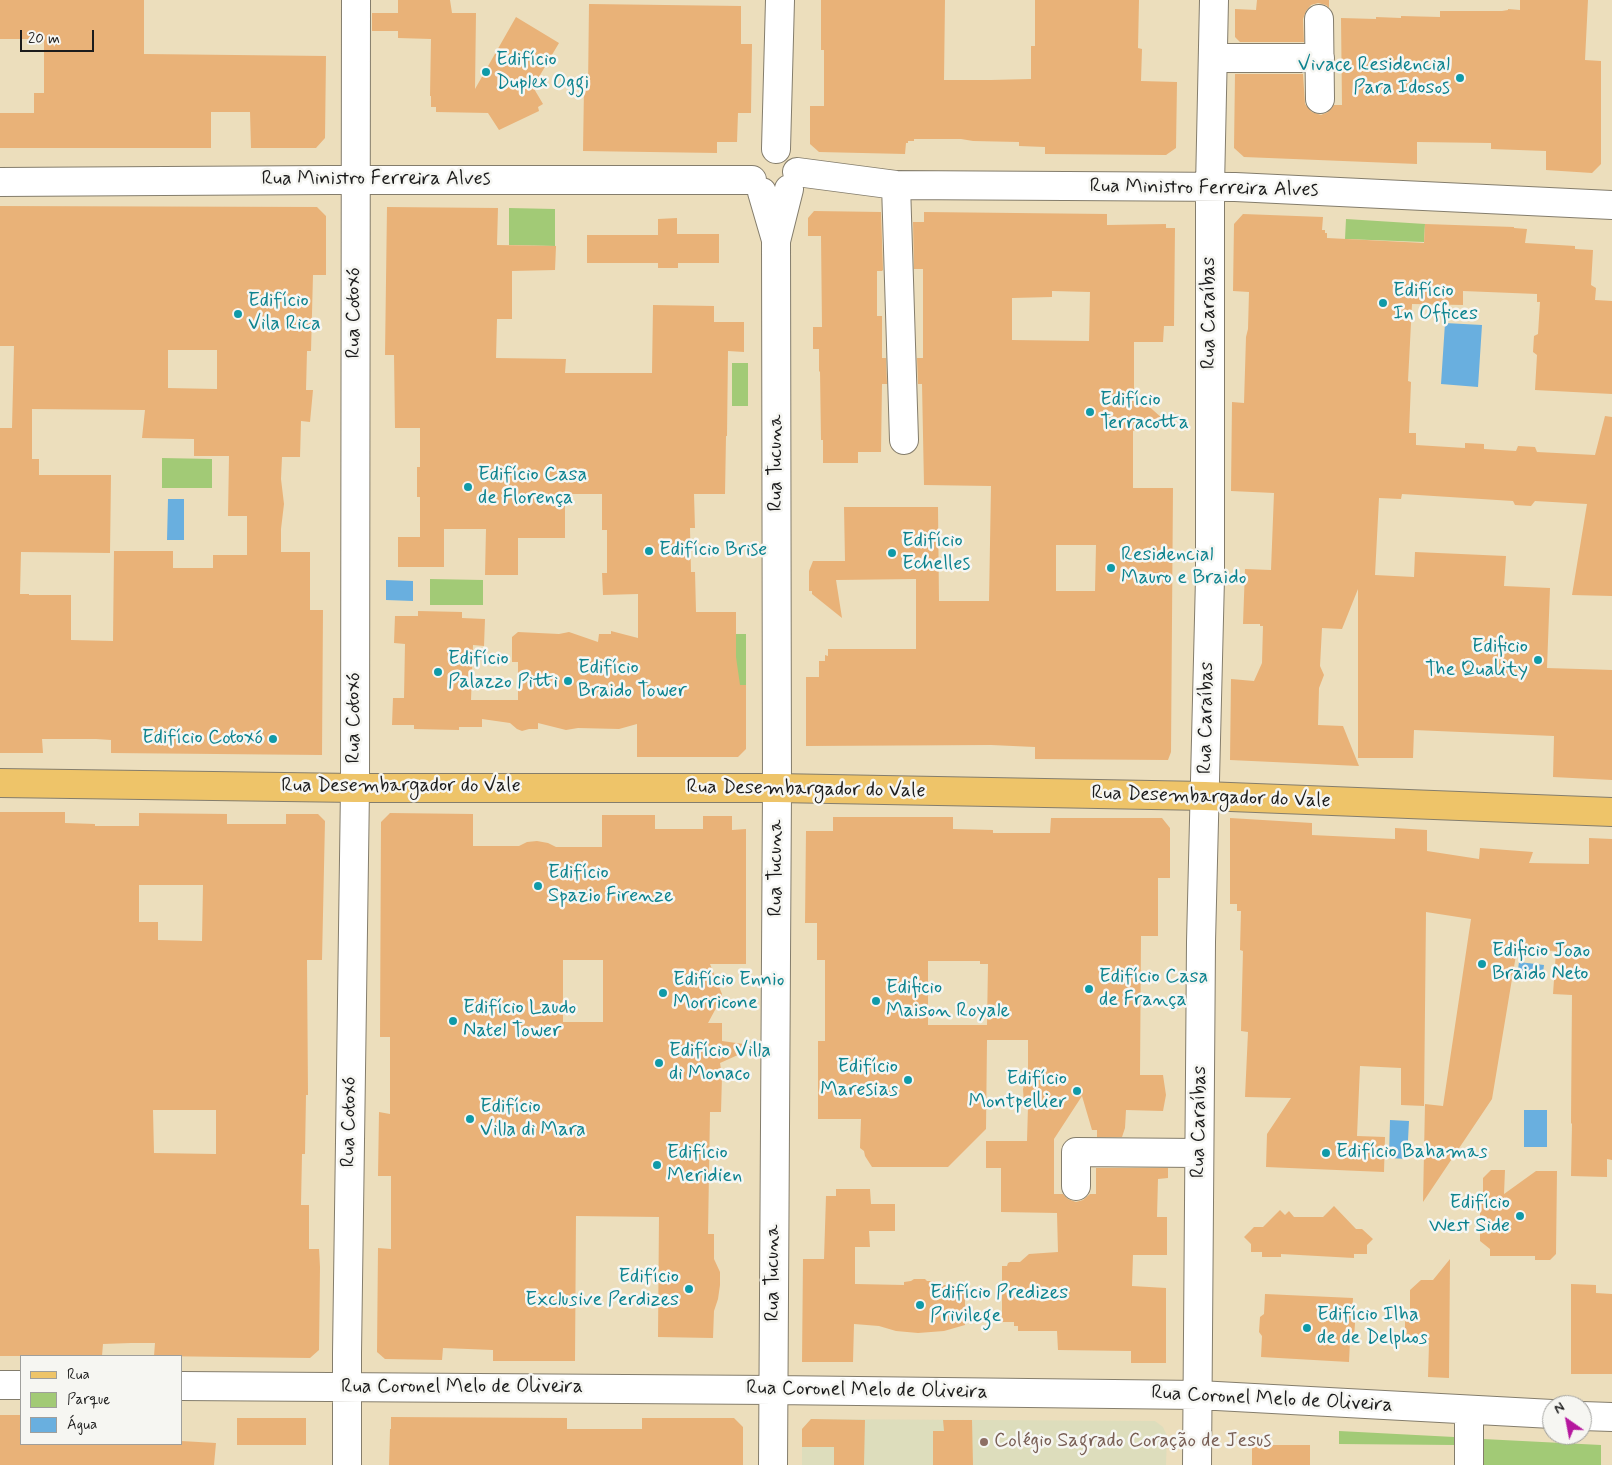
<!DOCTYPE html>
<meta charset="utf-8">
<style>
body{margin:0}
#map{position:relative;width:1612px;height:1465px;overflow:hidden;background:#ecdebc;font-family:Mynerve,sans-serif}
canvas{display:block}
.legend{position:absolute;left:20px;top:1355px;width:162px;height:90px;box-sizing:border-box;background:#f6f6f2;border:1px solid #9f9f9c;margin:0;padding:6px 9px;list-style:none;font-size:15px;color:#1c1c1c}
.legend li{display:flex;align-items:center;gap:10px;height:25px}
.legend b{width:25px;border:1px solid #9f9f9c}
.north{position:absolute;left:1542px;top:1395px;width:50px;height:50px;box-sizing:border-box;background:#f6f6f2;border:1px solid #9f9f9c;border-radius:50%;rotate:327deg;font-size:14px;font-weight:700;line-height:20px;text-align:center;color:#1c1c1c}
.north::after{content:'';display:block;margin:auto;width:18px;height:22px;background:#b5179e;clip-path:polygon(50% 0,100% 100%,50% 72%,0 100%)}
.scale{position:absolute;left:20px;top:30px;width:74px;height:22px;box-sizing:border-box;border:2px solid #1c1c1c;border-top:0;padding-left:6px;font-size:15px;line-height:18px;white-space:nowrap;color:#1c1c1c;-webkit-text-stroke:4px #f6f6f2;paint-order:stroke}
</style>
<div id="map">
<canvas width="1612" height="1465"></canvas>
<ul class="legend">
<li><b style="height:6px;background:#eec469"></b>Rua</li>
<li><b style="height:14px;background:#a2ca76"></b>Parque</li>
<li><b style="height:14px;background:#69afdf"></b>Água</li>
</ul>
<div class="north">N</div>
<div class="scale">20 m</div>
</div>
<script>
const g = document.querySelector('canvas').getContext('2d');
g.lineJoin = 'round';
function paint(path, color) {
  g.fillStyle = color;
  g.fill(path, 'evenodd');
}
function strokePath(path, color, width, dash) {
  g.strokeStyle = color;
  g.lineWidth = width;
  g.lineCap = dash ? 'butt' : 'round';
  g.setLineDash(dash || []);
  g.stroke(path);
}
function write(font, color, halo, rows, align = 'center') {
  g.font = font + ' Mynerve,sans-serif';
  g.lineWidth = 5;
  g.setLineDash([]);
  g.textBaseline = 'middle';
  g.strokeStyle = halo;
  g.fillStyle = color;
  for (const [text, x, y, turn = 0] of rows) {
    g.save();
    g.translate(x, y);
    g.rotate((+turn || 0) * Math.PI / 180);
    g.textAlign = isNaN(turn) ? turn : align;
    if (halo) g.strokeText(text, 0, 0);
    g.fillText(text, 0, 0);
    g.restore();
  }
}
paint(new Path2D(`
 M 811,1419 L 1155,1421 L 1163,1427 L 1167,1436 L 1166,1465 L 802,1465 L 802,1429 Z`), '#ddddbc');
paint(new Path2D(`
 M 509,208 L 555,209 L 555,246 L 509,245 Z
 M 1346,219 L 1425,224 L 1424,242 L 1345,239 Z
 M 732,363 L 748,363 L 748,406 L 732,406 Z
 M 162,458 L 212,459 L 212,488 L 162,488 Z
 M 430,579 L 483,580 L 483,605 L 430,605 Z
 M 736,634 L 746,634 L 746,685 L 734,685 Z
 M 1339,1431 L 1454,1437 L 1454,1445 L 1339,1444 Z
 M 1483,1439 L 1601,1445 L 1601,1465 L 1483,1465 Z`), '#a2ca76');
paint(new Path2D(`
 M 1445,323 L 1482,325 L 1478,387 L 1441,384 Z
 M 168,499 L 184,499 L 184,540 L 167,540 Z
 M 386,580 L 413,581 L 413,601 L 386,600 Z
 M 1519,962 L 1544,965 L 1542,980 L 1517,977 Z
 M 1524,1110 L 1547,1110 L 1547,1147 L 1524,1147 Z
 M 1390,1120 L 1409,1121 L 1407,1159 L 1389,1158 Z`), '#69afdf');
paint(new Path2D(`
 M 0,0 L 144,0 L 144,54 L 326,56 L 325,138 L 316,148 L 251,148 L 250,112 L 211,112 L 211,148 L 0,148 L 0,113 L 34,113 L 34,93 L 44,93 L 44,39 L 0,39 Z
 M 398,0 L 450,0 L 452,13 L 476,13 L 475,89 L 516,17 L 559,43 L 533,87 L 543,104 L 538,107 L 539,111 L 499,130 L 488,113 L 436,112 L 436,107 L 431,107 L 431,96 L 430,96 L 431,39 L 398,38 L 398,31 L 372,31 L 372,13 L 398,13 Z
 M 821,0 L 945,0 L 944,80 L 991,80 L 1031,79 L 1031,46 L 1035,46 L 1035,0 L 1139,0 L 1138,48 L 1142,49 L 1141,81 L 1177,82 L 1176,148 L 1166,155 L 1045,154 L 1045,147 L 1019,146 L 1019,142 L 973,141 L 961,139 L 914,139 L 914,141 L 908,141 L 908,143 L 906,143 L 905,154 L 819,152 L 810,144 L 810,106 L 824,106 L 824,50 L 821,50 Z
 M 1257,0 L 1329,0 L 1329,8 L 1326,5 L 1318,3 L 1311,5 L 1306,11 L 1303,19 L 1304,42 L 1240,42 L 1235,37 L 1235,9 L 1256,10 Z
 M 1520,0 L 1588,0 L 1585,60 L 1601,61 L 1601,164 L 1592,173 L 1546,170 L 1546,151 L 1491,149 L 1491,143 L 1417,142 L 1417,164 L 1244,157 L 1234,148 L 1235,74 L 1303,74 L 1305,104 L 1312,112 L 1321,115 L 1328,112 L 1334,105 L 1342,105 L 1341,18 L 1376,19 L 1376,17 L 1401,18 L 1401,16 L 1440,17 L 1440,11 L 1502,11 L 1508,10 L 1508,9 L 1520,10 Z
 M 589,4 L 741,6 L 741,44 L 752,44 L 751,113 L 738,113 L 737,142 L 717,142 L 717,153 L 583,151 L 584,88 L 588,88 Z
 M 0,206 L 317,207 L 326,216 L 326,275 L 313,275 L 311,351 L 307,351 L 306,390 L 313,390 L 310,422 L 301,421 L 300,457 L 282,457 L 281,479 L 284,504 L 281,529 L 281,552 L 310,552 L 310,610 L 323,610 L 322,755 L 111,753 L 111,740 L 96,739 L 42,739 L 43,753 L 0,753 L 0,428 L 12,428 L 14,346 L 0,346 ZM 168,350 L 217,350 L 217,389 L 168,388 ZM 32,409 L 145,410 L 142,438 L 194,439 L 194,456 L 229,456 L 228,516 L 247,516 L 247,555 L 213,555 L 213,568 L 173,568 L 173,551 L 114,551 L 113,641 L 71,640 L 71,595 L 29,595 L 29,594 L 20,594 L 21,552 L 110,553 L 111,475 L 39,475 L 39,459 L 32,459 Z
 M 387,207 L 498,208 L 497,245 L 556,246 L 555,270 L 512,271 L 512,319 L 497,319 L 496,358 L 566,359 L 565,373 L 652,373 L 653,305 L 714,306 L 714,322 L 744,322 L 744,352 L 728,351 L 727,436 L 726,436 L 725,494 L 694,494 L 695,528 L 690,528 L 691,572 L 695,572 L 696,612 L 736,612 L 736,657 L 740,685 L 746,685 L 746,749 L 738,757 L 637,757 L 637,724 L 619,729 L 578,728 L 566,730 L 538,723 L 538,729 L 529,729 L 522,731 L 517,729 L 510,723 L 482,719 L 482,727 L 459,727 L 459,730 L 414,729 L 414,725 L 392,725 L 393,698 L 404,698 L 405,644 L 394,643 L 395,616 L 418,616 L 418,611 L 462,612 L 462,618 L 485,619 L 484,646 L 473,645 L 471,700 L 518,700 L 518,662 L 512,662 L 512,637 L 518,632 L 559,634 L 569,632 L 598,642 L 599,634 L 611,634 L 611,631 L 638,638 L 638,594 L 603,595 L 602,573 L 607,573 L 607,530 L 602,530 L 602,494 L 565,494 L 565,538 L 518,538 L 518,575 L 485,575 L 486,529 L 444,529 L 444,567 L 398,567 L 398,537 L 420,537 L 420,497 L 417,497 L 417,467 L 420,467 L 420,428 L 395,428 L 394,355 L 385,355 Z
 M 814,211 L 881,212 L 883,270 L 882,271 L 877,271 L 877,316 L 882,316 L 882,358 L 886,358 L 887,384 L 882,384 L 881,452 L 858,452 L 858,463 L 823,463 L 823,440 L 821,440 L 820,371 L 819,372 L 819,349 L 813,349 L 813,327 L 822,327 L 821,236 L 808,236 L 808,218 Z
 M 924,212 L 1107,214 L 1107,225 L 1166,224 L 1166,228 L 1175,228 L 1174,326 L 1164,326 L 1163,342 L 1134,342 L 1134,393 L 1163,419 L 1138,419 L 1138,429 L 1133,431 L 1133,488 L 1173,488 L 1171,752 L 1168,760 L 1035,759 L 1035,747 L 991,745 L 806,746 L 806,677 L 819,677 L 819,661 L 825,661 L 825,655 L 828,656 L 828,649 L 916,649 L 916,579 L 836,580 L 842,618 L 812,594 L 812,591 L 809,591 L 809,571 L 813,561 L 845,561 L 844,507 L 938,507 L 939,601 L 989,601 L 991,486 L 924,485 L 922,384 L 918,384 L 917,358 L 923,358 L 923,269 L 914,269 L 913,222 L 924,222 ZM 1052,291 L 1090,292 L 1089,341 L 1012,340 L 1012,298 L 1052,297 ZM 1056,545 L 1096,545 L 1095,591 L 1056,591 Z
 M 1243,214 L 1323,217 L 1322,230 L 1325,230 L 1325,233 L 1327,233 L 1327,238 L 1424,243 L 1425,224 L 1514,227 L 1514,228 L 1527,229 L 1525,243 L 1575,246 L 1575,249 L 1593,250 L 1591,285 L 1596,288 L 1595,300 L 1612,301 L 1612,394 L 1535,390 L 1537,355 L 1533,352 L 1534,336 L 1538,334 L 1540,302 L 1537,302 L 1537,294 L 1463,291 L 1463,305 L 1412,304 L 1408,381 L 1411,382 L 1409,433 L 1416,433 L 1416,445 L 1465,448 L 1465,443 L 1484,444 L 1484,449 L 1516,451 L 1518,446 L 1535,447 L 1537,452 L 1595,455 L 1605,416 L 1612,417 L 1612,596 L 1572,595 L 1587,504 L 1535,501 L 1531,506 L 1515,505 L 1513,501 L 1402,494 L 1401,499 L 1379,498 L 1375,575 L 1414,577 L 1415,552 L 1506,556 L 1504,586 L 1550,588 L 1547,668 L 1612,670 L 1612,780 L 1553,777 L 1554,736 L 1414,730 L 1413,758 L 1358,758 L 1358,589 L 1342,629 L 1322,628 L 1320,666 L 1324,675 L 1319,688 L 1318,725 L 1343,726 L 1359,766 L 1230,760 L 1231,679 L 1254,681 L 1262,663 L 1263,626 L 1260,626 L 1260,624 L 1243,624 L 1245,569 L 1271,570 L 1274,493 L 1231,491 L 1232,402 L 1244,403 L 1246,337 L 1248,329 L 1249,292 L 1233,291 L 1234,224 Z
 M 677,218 L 677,234 L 719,234 L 719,263 L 678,263 L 678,268 L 658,268 L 658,263 L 587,263 L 587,235 L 658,235 L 658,219 Z
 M 0,812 L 65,812 L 65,823 L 95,824 L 95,826 L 139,826 L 139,813 L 227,814 L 227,824 L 286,824 L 286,814 L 318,814 L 325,821 L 322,960 L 307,960 L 308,1095 L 306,1095 L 305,1154 L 302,1154 L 301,1205 L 309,1205 L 309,1249 L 319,1249 L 320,1267 L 319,1350 L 310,1358 L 154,1356 L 155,1343 L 131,1343 L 103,1344 L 102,1356 L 0,1356 ZM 139,885 L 203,885 L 202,941 L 158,940 L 158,922 L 139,922 ZM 153,1110 L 216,1110 L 216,1154 L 154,1153 Z
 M 390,813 L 473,814 L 473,846 L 519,846 L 527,842 L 537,841 L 548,843 L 556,847 L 602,847 L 602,815 L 655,815 L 655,829 L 703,829 L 703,816 L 732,816 L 732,830 L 746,829 L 746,964 L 710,964 L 722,994 L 722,997 L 708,1023 L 722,1023 L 722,1041 L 758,1046 L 720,1063 L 722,1076 L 721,1112 L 710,1112 L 708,1234 L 714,1234 L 714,1259 L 720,1272 L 720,1285 L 718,1299 L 714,1311 L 713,1338 L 658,1337 L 659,1217 L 576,1216 L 575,1361 L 493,1361 L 493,1350 L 443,1348 L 442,1360 L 385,1359 L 377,1352 L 378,1248 L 391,1249 L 391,1176 L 378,1176 L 379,1112 L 390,1114 L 390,1037 L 380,1037 L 381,822 ZM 563,960 L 603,960 L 603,1022 L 563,1022 Z
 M 833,817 L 953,817 L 953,829 L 993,830 L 993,833 L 1050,833 L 1051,818 L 1162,818 L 1170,828 L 1170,878 L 1158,878 L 1158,936 L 1141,936 L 1140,1075 L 1163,1075 L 1166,1095 L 1163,1111 L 1126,1110 L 1125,1128 L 1122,1137 L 1097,1137 L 1097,1130 L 1092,1130 L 1082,1096 L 1054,1139 L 1054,1194 L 1063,1194 L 1068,1199 L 1076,1202 L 1083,1200 L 1090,1194 L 1096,1194 L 1096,1168 L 1168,1168 L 1168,1178 L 1158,1179 L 1157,1217 L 1167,1217 L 1167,1255 L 1133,1255 L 1132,1286 L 1166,1288 L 1166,1363 L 1131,1363 L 1131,1351 L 1058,1350 L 1057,1331 L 1018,1331 L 1018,1326 L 1014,1326 L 1014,1322 L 1002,1322 L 1002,1266 L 1007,1266 L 1008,1263 L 1010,1262 L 1020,1262 L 1029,1254 L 1058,1252 L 1057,1213 L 1001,1212 L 1001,1168 L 986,1168 L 986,1141 L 1027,1141 L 1028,1107 L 1024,1105 L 1023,1089 L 1028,1071 L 1028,1040 L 987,1040 L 986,1129 L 948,1167 L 872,1167 L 865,1156 L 864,1151 L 860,1148 L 861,1119 L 818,1119 L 818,1041 L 825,1041 L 825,960 L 817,960 L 817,923 L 805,923 L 806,831 L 833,831 ZM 928,961 L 980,961 L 980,964 L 988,964 L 987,1025 L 928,1025 Z
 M 1230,818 L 1312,823 L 1312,835 L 1395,839 L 1395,828 L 1427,830 L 1427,851 L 1479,859 L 1480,848 L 1533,852 L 1529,863 L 1589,864 L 1589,838 L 1612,839 L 1612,1160 L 1607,1159 L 1607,1177 L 1571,1176 L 1572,1124 L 1571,1123 L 1572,995 L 1553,994 L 1556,951 L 1517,949 L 1492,1099 L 1423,1202 L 1425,1104 L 1443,1106 L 1471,919 L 1426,912 L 1424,1106 L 1401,1105 L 1401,1068 L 1360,1066 L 1357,1136 L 1385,1137 L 1384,1172 L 1266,1167 L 1267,1134 L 1291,1098 L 1245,1097 L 1248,1032 L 1241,1031 L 1243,951 L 1240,950 L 1241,911 L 1237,911 L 1237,904 L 1230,904 Z
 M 1491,1170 L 1505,1170 L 1504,1194 L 1536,1171 L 1557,1171 L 1556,1254 L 1550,1260 L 1535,1260 L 1535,1256 L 1490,1256 L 1490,1249 L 1480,1241 L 1480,1193 L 1483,1193 L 1483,1178 Z
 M 836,1189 L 870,1189 L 871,1204 L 895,1204 L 895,1231 L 869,1231 L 870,1247 L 855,1247 L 855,1284 L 904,1285 L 904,1282 L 911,1281 L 914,1279 L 925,1279 L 927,1281 L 934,1281 L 941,1285 L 965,1285 L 965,1325 L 944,1331 L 918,1333 L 896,1331 L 879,1326 L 854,1324 L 853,1362 L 802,1362 L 803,1259 L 824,1259 L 826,1196 L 836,1196 Z
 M 1334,1206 L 1356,1229 L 1362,1229 L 1373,1239 L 1367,1245 L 1367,1254 L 1354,1254 L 1354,1258 L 1281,1254 L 1281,1257 L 1262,1257 L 1262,1252 L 1251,1252 L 1251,1244 L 1244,1237 L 1254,1227 L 1263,1227 L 1280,1210 L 1285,1215 L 1289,1211 L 1294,1217 L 1323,1217 Z
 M 1450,1259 L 1449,1378 L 1428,1377 L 1429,1344 L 1405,1342 L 1405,1311 L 1410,1311 L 1410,1290 L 1421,1280 L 1433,1280 Z
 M 1571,1284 L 1596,1285 L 1596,1293 L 1612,1294 L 1612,1374 L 1571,1374 Z
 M 1265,1294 L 1353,1298 L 1352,1319 L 1355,1323 L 1354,1338 L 1350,1341 L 1349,1362 L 1261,1357 L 1262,1336 L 1259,1332 L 1260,1317 L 1264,1314 Z
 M 0,1415 L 21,1415 L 21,1444 L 181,1444 L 181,1441 L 216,1443 L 214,1465 L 0,1465 Z
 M 391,1417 L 567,1418 L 567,1429 L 642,1429 L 642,1418 L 734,1418 L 743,1427 L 743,1465 L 389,1465 L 390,1429 L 391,1429 Z
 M 237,1418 L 306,1418 L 306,1445 L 237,1445 Z
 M 811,1419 L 865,1420 L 864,1465 L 834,1465 L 834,1447 L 802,1447 L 802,1429 Z
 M 943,1420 L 972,1420 L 973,1465 L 933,1465 L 933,1431 L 944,1431 Z
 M 1252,1445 L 1310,1445 L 1310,1465 L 1252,1465 Z`), '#e9b278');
const minor = new Path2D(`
 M 1319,19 L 1320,99
 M 1213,58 L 1320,58
 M 776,149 L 780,0
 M 797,172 L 896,185 L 1235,187 L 1612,205
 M 0,182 L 329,180 L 752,180
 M 896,185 L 904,440
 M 762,192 L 776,240
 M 1076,1186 L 1076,1152 L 1199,1153
 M 0,1385 L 21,1385
 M 181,1386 L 773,1390 L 1198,1395 L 1552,1414
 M 1582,1416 L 1612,1417
 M 347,1465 L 347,1353 L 355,788 L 356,0
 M 773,1465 L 777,788 L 776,241 L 789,189
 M 1197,1465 L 1201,942 L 1210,578 L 1210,187 L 1214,0
 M 1469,1465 L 1469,1410`);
const major = new Path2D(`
 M 0,783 L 355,788 L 777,788 L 1205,796 L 1612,812`);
strokePath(minor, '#847d6c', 30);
strokePath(major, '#847d6c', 30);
strokePath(minor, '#fff', 28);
strokePath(major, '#eec469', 28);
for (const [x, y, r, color] of [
 [486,72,5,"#0f9aa8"],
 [1460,78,5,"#0f9aa8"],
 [1383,303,5,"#0f9aa8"],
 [238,314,5,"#0f9aa8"],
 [1090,412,5,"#0f9aa8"],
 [468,487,5,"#0f9aa8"],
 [649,551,5,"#0f9aa8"],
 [892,553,5,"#0f9aa8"],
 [1111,568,5,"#0f9aa8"],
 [1538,660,5,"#0f9aa8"],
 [438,672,5,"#0f9aa8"],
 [568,681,5,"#0f9aa8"],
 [273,739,5,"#0f9aa8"],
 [538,886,5,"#0f9aa8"],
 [1482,964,5,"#0f9aa8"],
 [1089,989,5,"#0f9aa8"],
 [663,993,5,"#0f9aa8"],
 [876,1001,5,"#0f9aa8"],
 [453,1021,5,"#0f9aa8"],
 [659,1063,5,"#0f9aa8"],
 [908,1080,5,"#0f9aa8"],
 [1077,1091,5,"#0f9aa8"],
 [470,1119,5,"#0f9aa8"],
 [1326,1153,5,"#0f9aa8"],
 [657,1165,5,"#0f9aa8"],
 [1520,1216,5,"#0f9aa8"],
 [689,1289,5,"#0f9aa8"],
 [920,1305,5,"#0f9aa8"],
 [1307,1328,5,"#0f9aa8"],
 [984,1442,5,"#8d6e63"]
]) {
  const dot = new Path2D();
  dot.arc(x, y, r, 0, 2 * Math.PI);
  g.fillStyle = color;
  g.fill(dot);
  strokePath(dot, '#f6f6f2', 2);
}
write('20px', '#0d838f', '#f6f6f2', [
 ["Edifício",496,61],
 ["Duplex Oggi",496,84],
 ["Vivace Residencial",1450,66,"right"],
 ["Para Idosos",1450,89,"right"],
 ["Edifício",1393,292],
 ["In Offices",1393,315],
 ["Edifício",248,302],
 ["Vila Rica",248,325],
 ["Edifício",1100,401],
 ["Terracotta",1100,424],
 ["Edifício Casa",478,476],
 ["de Florença",478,499],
 ["Edifício",902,542],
 ["Echelles",902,565],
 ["Edifício Brise",659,551],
 ["Residencial",1121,556],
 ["Mauro e Braido",1121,579],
 ["Edificio",1528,648,"right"],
 ["The Quality",1528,671,"right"],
 ["Edifício",448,660],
 ["Palazzo Pitti",448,683],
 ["Edifício",578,669],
 ["Braido Tower",578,692],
 ["Edifício Cotoxó",263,739,"right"],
 ["Edifício",548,874],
 ["Spazio Firenze",548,897],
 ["Edificio Joao",1492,952],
 ["Braido Neto",1492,975],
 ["Edifício Casa",1099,978],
 ["de França",1099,1001],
 ["Edifício Ennio",673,981],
 ["Morricone",673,1004],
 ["Edificio",886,989],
 ["Maison Royale",886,1012],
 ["Edifício Laudo",463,1009],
 ["Natel Tower",463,1032],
 ["Edifício Villa",669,1052],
 ["di Monaco",669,1075],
 ["Edifício",898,1068,"right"],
 ["Maresias",898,1091,"right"],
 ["Edifício",1067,1080,"right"],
 ["Montpellier",1067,1103,"right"],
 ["Edifício",480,1108],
 ["Villa di Mara",480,1131],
 ["Edifício Bahamas",1336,1153],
 ["Edifício",667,1154],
 ["Meridien",667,1177],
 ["Edifício",1510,1204,"right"],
 ["West Side",1510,1227,"right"],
 ["Edifício",679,1278,"right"],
 ["Exclusive Perdizes",679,1301,"right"],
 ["Edifício Predizes",930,1294],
 ["Privilege",930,1317],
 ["Edifício Ilha",1317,1316],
 ["de de Delphos",1317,1339]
], 'left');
write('20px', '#1c1c1c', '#f6f6f2', [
 ["Rua Ministro Ferreira Alves",376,180],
 ["Rua Ministro Ferreira Alves",1204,189,1],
 ["Rua Cotoxó",355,313,-90],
 ["Rua Caraíbas",1210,313,-90],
 ["Rua Tucuna",777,463,-90],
 ["Rua Cotoxó",355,718,-90],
 ["Rua Caraíbas",1207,718,-89],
 ["Rua Desembargador do Vale",401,787],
 ["Rua Desembargador do Vale",806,790,1],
 ["Rua Desembargador do Vale",1211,798,2],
 ["Rua Tucuna",777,868,-90],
 ["Rua Cotoxó",350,1122,-89],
 ["Rua Caraíbas",1200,1122,-89],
 ["Rua Tucuna",774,1273,-90],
 ["Rua Coronel Melo de Oliveira",462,1388],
 ["Rua Coronel Melo de Oliveira",867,1391,1],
 ["Rua Coronel Melo de Oliveira",1272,1400,3]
]);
write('20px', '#785e54', '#f6f6f2', [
 ["Colégio Sagrado Coração de Jesus",994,1442]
], 'left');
</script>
